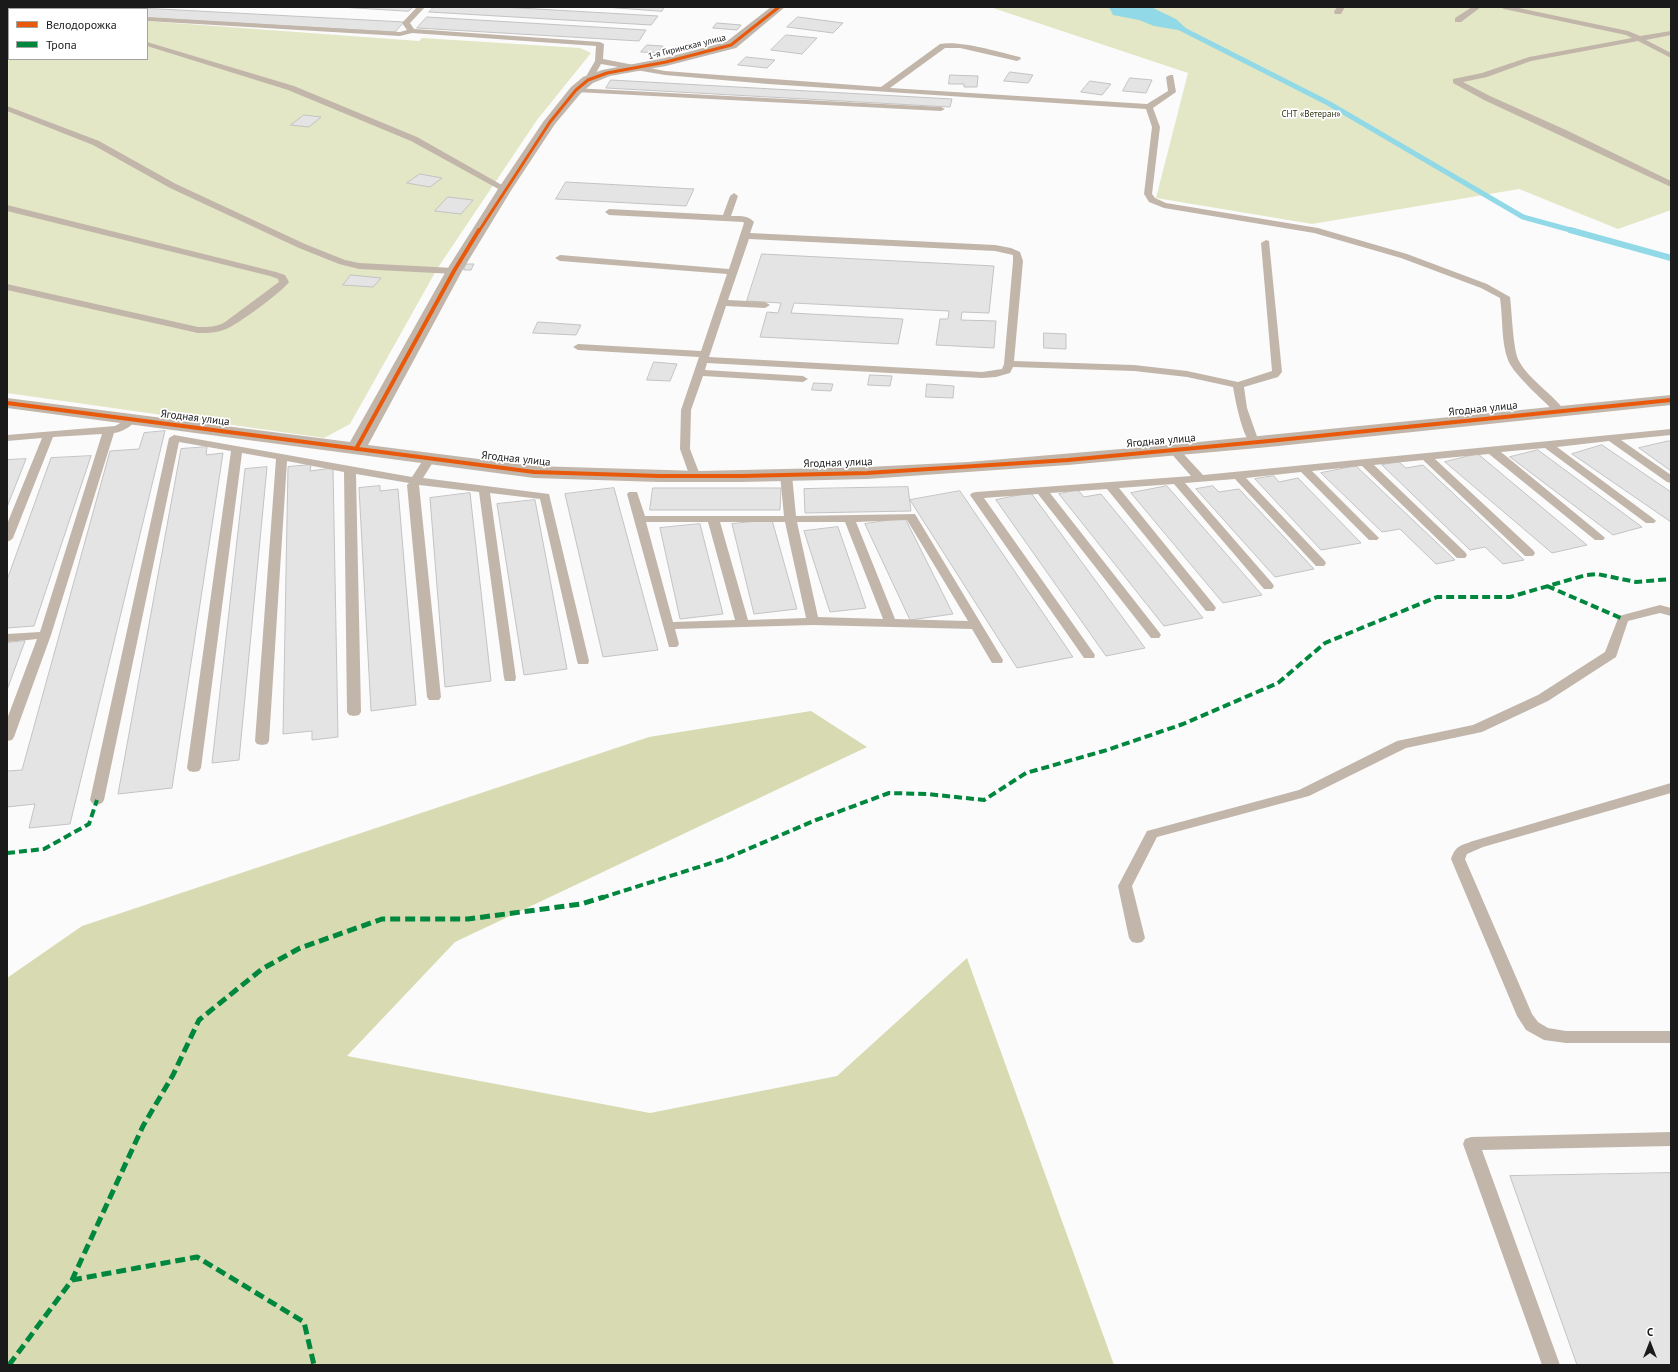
<!DOCTYPE html>
<meta charset="utf-8">
<style>
body{margin:0}
#map{position:relative;width:1678px;height:1372px;overflow:hidden;background:#fbfbfc;font-family:"PT Sans",sans-serif}
canvas{display:block}
.frame{position:absolute;inset:0;border:8px solid #1a1a1b;pointer-events:none}
.legend{position:absolute;left:8px;top:8px;width:140px;height:52px;box-sizing:border-box;background:#fff;border:1px solid #a3a3a4;margin:0;padding:5px 7px;list-style:none;font-size:12px;color:#1a1a1b}
.legend li{display:flex;align-items:center;gap:8px;height:20px}
.legend b{width:20px;border:1px solid #a3a3a4}
.north{position:absolute;left:1630px;top:1324px;width:40px;height:40px;-webkit-text-stroke:3px #fff;paint-order:stroke;rotate:0deg;font-size:11px;font-weight:700;line-height:16px;text-align:center;color:#1a1a1b}
.north::after{content:'';display:block;margin:auto;width:14px;height:18px;background:#1a1a1b;clip-path:polygon(50% 0,100% 100%,50% 72%,0 100%)}
</style>
<div id="map">
<canvas width="1678" height="1372"></canvas>
<div class="frame"></div>
<ul class="legend">
<li><b style="height:5px;background:#e8590c"></b>Велодорожка</li>
<li><b style="height:5px;background:#00873e"></b>Тропа</li>
</ul>
<div class="north">С</div>
</div>
<script>
const g = document.querySelector('canvas').getContext('2d');
g.lineJoin = 'round';
function paint(path, color) {
  g.fillStyle = color;
  g.fill(path, 'evenodd');
}
function strokePath(path, color, width, dash) {
  g.strokeStyle = color;
  g.lineWidth = width;
  g.lineCap = dash ? 'butt' : 'round';
  g.setLineDash(dash || []);
  g.stroke(path);
}
function write(font, color, halo, rows, align = 'center') {
  g.font = font + ' "PT Sans",sans-serif';
  g.lineWidth = 3.5;
  g.setLineDash([]);
  g.textBaseline = 'middle';
  g.strokeStyle = halo;
  g.fillStyle = color;
  for (const [text, x, y, turn = 0] of rows) {
    g.save();
    g.translate(x, y);
    g.rotate((+turn || 0) * Math.PI / 180);
    g.textAlign = isNaN(turn) ? turn : align;
    if (halo) g.strokeText(text, 0, 0);
    g.fillText(text, 0, 0);
    g.restore();
  }
}
paint(new Path2D(`
 M 7,7 L 96,7 L 95,9 L 9,9 L 9,59 L 147,59 L 147,21 L 419,41 L 422,38 L 580,48 L 591,53 L 537,120 L 437,269 L 350,424 L 324,438 L 7,393 Z
 M 990,7 L 1671,7 L 1671,210 L 1618,229 L 1519,189 L 1312,224 L 1156,198 L 1188,73 Z`), '#e3e7c5');
paint(new Path2D(`
 M 811,711 L 867,747 L 455,942 L 347,1056 L 650,1113 L 837,1076 L 967,958 L 1114,1365 L 7,1365 L 7,978 L 82,926 L 649,737 Z`), '#d8dbb2');
paint(new Path2D(`
 M 1109,7 L 1151,7 L 1176,19 L 1190,32 L 1154,26 L 1139,20 L 1113,15 Z`), '#91d9e6');
strokePath(new Path2D(`
 M 1180,28 L 1328,103 L 1523,217 L 1574,231`), '#91d9e6', 5);
strokePath(new Path2D(`
 M 1570,230 L 1671,258`), '#91d9e6', 6);
const building = new Path2D(`
 M 340,7 L 413,7 L 409,11 Z
 M 434,7 L 502,7 L 658,16 L 651,25 L 429,12 Z
 M 605,7 L 664,7 L 662,11 Z
 M 141,8 L 404,22 L 395,32 L 147,18 L 147,9 L 140,9 Z
 M 427,17 L 646,30 L 639,41 L 417,28 Z
 M 798,17 L 843,23 L 833,33 L 787,27 Z
 M 717,23 L 741,25 L 737,30 L 713,28 Z
 M 786,35 L 817,38 L 802,54 L 771,50 Z
 M 647,45 L 663,46 L 657,53 L 641,52 Z
 M 746,57 L 775,60 L 767,68 L 738,65 Z
 M 1010,72 L 1033,75 L 1028,83 L 1004,81 Z
 M 950,75 L 978,76 L 977,87 L 964,87 L 964,84 L 949,84 Z
 M 1130,78 L 1152,80 L 1146,93 L 1123,91 Z
 M 611,80 L 952,99 L 950,107 L 606,88 Z
 M 1090,81 L 1111,84 L 1102,95 L 1081,92 Z
 M 304,115 L 321,117 L 309,127 L 291,125 Z
 M 420,174 L 442,178 L 430,187 L 407,183 Z
 M 566,182 L 694,189 L 686,206 L 556,199 Z
 M 448,197 L 473,200 L 461,214 L 435,211 Z
 M 762,254 L 994,266 L 989,313 L 962,312 L 961,320 L 996,321 L 994,348 L 936,345 L 940,319 L 948,319 L 949,311 L 794,303 L 791,313 L 903,319 L 898,344 L 760,337 L 767,312 L 778,313 L 781,303 L 747,301 Z
 M 466,264 L 474,264 L 471,270 L 464,270 Z
 M 351,275 L 381,278 L 373,287 L 343,285 Z
 M 538,322 L 581,325 L 576,335 L 533,333 Z
 M 1044,333 L 1066,334 L 1066,349 L 1044,348 Z
 M 654,362 L 677,364 L 670,381 L 647,380 Z
 M 870,375 L 892,376 L 890,386 L 868,385 Z
 M 814,383 L 833,384 L 831,391 L 812,390 Z
 M 927,384 L 954,386 L 953,398 L 926,397 Z
 M 165,431 L 70,824 L 29,828 L 35,804 L 7,807 L 7,771 L 22,770 L 110,451 L 139,449 L 144,433 Z
 M 1669,441 L 1671,442 L 1671,471 L 1639,448 Z
 M 1602,445 L 1671,492 L 1671,522 L 1572,454 Z
 M 207,447 L 206,455 L 223,453 L 172,788 L 118,794 L 181,449 Z
 M 1538,450 L 1642,527 L 1613,535 L 1510,457 Z
 M 1478,454 L 1587,545 L 1552,553 L 1445,462 Z
 M 91,456 L 34,626 L 7,628 L 7,580 L 51,458 Z
 M 26,459 L 7,507 L 7,460 Z
 M 1399,462 L 1406,468 L 1423,465 L 1524,560 L 1503,564 L 1485,547 L 1470,550 L 1382,465 Z
 M 311,465 L 310,471 L 333,468 L 338,737 L 312,740 L 312,731 L 283,734 L 288,467 Z
 M 1356,466 L 1455,560 L 1436,564 L 1400,529 L 1382,532 L 1321,473 Z
 M 267,467 L 239,760 L 212,763 L 245,469 Z
 M 1274,476 L 1279,482 L 1298,478 L 1361,543 L 1321,550 L 1255,479 Z
 M 380,486 L 380,491 L 398,489 L 416,705 L 371,711 L 359,488 Z
 M 1167,486 L 1262,595 L 1223,603 L 1131,493 Z
 M 1213,486 L 1219,492 L 1239,489 L 1314,569 L 1275,577 L 1196,489 Z
 M 908,487 L 911,511 L 805,513 L 804,489 Z
 M 614,488 L 658,650 L 603,657 L 565,494 Z
 M 653,488 L 781,488 L 780,510 L 650,510 Z
 M 1078,490 L 1084,497 L 1101,494 L 1203,618 L 1164,626 L 1059,494 Z
 M 960,491 L 1073,657 L 1017,668 L 910,500 Z
 M 470,493 L 491,681 L 445,687 L 430,498 Z
 M 1031,493 L 1145,648 L 1106,656 L 996,500 Z
 M 535,500 L 567,669 L 524,675 L 497,504 Z
 M 905,518 L 953,614 L 910,620 L 865,524 Z
 M 772,520 L 797,609 L 754,614 L 732,524 Z
 M 700,524 L 723,614 L 680,619 L 660,528 Z
 M 838,527 L 866,608 L 830,612 L 804,531 Z
 M 25,641 L 7,690 L 7,643 Z
 M 1671,1173 L 1671,1365 L 1577,1365 L 1510,1176 Z`);
paint(building, '#e4e4e4');
strokePath(building, '#c3c3c3', 1);
paint(new Path2D(`
 M 104,7 L 112,7 L 112,9 L 104,9 Z
 M 417,7 L 425,7 L 410,23 L 414,29 L 600,42 L 604,44 L 603,59 L 665,71 L 881,87 L 940,44 C 960,40 999,52 1020,57 L 1021,59 L 1017,61 L 960,48 L 945,48 L 890,88 L 1147,104 L 1168,91 L 1166,77 L 1170,75 L 1173,75 L 1176,92 L 1153,108 L 1160,127 L 1152,194 L 1155,198 L 1166,203 L 1318,228 L 1407,254 L 1487,284 L 1510,297 C 1512,312 1513,351 1519,361 C 1530,381 1552,393 1565,411 L 1560,414 L 1556,413 C 1545,402 1513,374 1508,360 C 1501,342 1503,318 1500,298 L 1481,288 L 1401,258 L 1314,233 L 1164,208 L 1149,202 L 1144,194 L 1152,127 L 1146,109 L 768,84 L 665,75 L 601,64 L 591,82 L 588,82 L 584,80 L 595,61 L 596,46 L 412,33 L 400,36 L 147,21 L 147,17 L 400,32 L 407,30 L 402,23 Z
 M 1337,7 L 1345,7 L 1341,14 L 1335,14 L 1334,12 Z
 M 1472,7 L 1481,7 L 1461,22 L 1455,22 L 1455,18 Z
 M 1500,7 L 1514,7 L 1628,31 L 1640,36 L 1671,31 L 1671,35 L 1646,40 L 1671,53 L 1671,58 L 1638,41 L 1531,61 L 1487,77 L 1463,82 L 1490,96 L 1566,130 L 1671,181 L 1671,187 L 1484,100 L 1453,83 L 1453,79 L 1482,73 L 1529,57 L 1632,38 L 1626,35 L 1504,9 Z
 M 7,8 L 12,9 L 9,9 L 9,12 L 7,12 Z
 M 147,42 L 294,86 L 417,137 L 509,189 L 505,192 L 502,191 L 411,141 L 288,90 L 147,46 Z
 M 573,88 L 941,107 L 945,109 L 941,111 L 576,92 L 573,92 Z
 M 7,106 L 99,141 L 176,184 L 305,244 L 345,260 L 359,263 L 454,268 L 459,271 L 454,274 L 359,269 L 339,264 L 299,248 L 170,188 L 93,145 L 7,111 Z
 M 734,193 L 738,196 L 731,216 C 740,216 748,215 754,222 L 750,233 L 995,245 L 1011,248 L 1020,252 L 1023,261 L 1014,361 L 1134,365 L 1187,371 L 1238,382 L 1272,371 L 1261,243 L 1266,240 L 1269,241 L 1282,372 L 1278,377 L 1244,387 L 1247,408 L 1259,442 L 1254,445 C 1243,443 1235,398 1233,387 L 1187,377 L 1134,371 L 1013,367 L 1010,373 L 996,377 L 982,378 L 707,363 L 705,370 L 803,376 L 808,379 L 803,382 L 703,376 L 691,410 L 690,449 L 700,475 L 694,478 L 690,477 L 680,449 L 681,410 L 699,357 L 578,350 L 573,347 L 578,344 L 701,351 L 727,274 L 560,261 L 555,258 L 560,255 L 729,269 L 744,223 L 743,222 L 609,215 L 605,212 L 609,209 L 723,215 L 730,196 ZM 749,239 L 995,251 L 1013,255 L 1013,261 L 1004,364 L 1002,369 L 982,372 L 709,357 L 726,306 L 765,308 L 770,305 L 765,302 L 728,300 Z
 M 7,205 L 276,272 L 285,275 L 289,282 C 282,292 237,325 226,329 C 217,333 208,333 198,333 L 7,290 L 7,284 L 198,327 C 208,327 217,327 225,322 L 279,282 L 278,279 L 270,276 L 7,211 Z
 M 131,417 L 136,420 C 131,427 122,432 114,433 L 51,635 L 14,737 L 12,740 L 7,741 L 7,719 L 37,639 L 7,642 L 7,634 L 40,632 L 102,434 L 53,437 L 13,538 L 11,540 L 7,542 L 7,524 L 42,438 L 7,441 L 7,435 L 115,426 Z
 M 1671,429 L 1671,435 L 1621,440 L 1671,475 L 1671,483 L 1667,482 L 1609,441 L 1557,447 L 1654,519 L 1656,521 L 1654,523 L 1646,523 L 1545,448 L 1501,452 L 1603,536 L 1605,538 L 1603,540 L 1595,540 L 1489,454 L 1435,459 L 1533,550 L 1535,553 L 1533,556 L 1525,556 L 1423,460 L 1374,465 L 1465,552 L 1467,555 L 1465,558 L 1457,558 L 1362,466 L 1312,471 L 1379,538 L 1377,540 L 1369,540 L 1301,472 L 1246,478 L 1324,560 L 1326,563 L 1324,566 L 1316,566 L 1235,479 L 1185,483 L 1272,583 L 1274,586 L 1272,589 L 1264,589 L 1174,484 L 1119,488 L 1214,605 L 1216,608 L 1214,611 L 1206,611 L 1107,489 L 1050,493 L 1159,632 L 1161,635 L 1159,638 L 1151,638 L 1038,494 L 984,498 L 1095,655 L 1094,658 L 1084,658 L 970,495 L 972,493 L 976,492 L 1191,476 L 1169,451 L 1175,448 L 1179,449 L 1203,475 Z
 M 174,435 L 412,477 L 425,457 L 429,456 L 435,459 L 423,478 L 549,494 L 589,661 L 588,664 L 578,664 L 577,661 L 540,499 L 490,493 L 516,678 L 515,681 L 505,681 L 504,678 L 479,492 L 419,485 L 441,697 L 439,700 L 429,700 L 427,697 L 407,485 L 409,483 L 356,474 L 361,712 L 359,715 L 354,716 L 349,715 L 347,712 L 344,472 L 287,461 L 269,741 L 267,744 L 262,745 L 257,744 L 255,741 L 276,459 L 242,453 L 201,768 L 199,771 L 194,772 L 189,771 L 187,768 L 231,451 L 179,442 L 104,800 L 102,803 L 97,805 L 92,803 L 90,800 L 169,438 Z
 M 786,472 L 792,475 L 796,516 L 915,514 L 1003,660 L 1002,663 L 992,663 L 972,629 L 813,625 L 675,629 L 679,644 L 677,647 L 669,647 L 627,494 L 629,492 L 637,492 L 645,516 L 784,516 L 780,475 ZM 907,520 L 968,621 L 895,619 L 856,522 ZM 646,522 L 708,522 L 735,620 L 673,622 ZM 720,522 L 785,522 L 806,618 L 748,620 ZM 797,522 L 845,522 L 883,619 L 818,617 Z
 M 1660,605 L 1671,608 L 1671,616 L 1660,613 L 1628,621 L 1616,657 L 1548,701 L 1482,732 L 1406,748 L 1309,796 L 1157,837 L 1132,886 L 1145,938 L 1142,942 L 1137,943 L 1132,942 L 1129,938 L 1118,886 L 1147,831 L 1299,790 L 1397,741 L 1473,725 L 1538,695 L 1605,652 L 1619,616 Z
 M 1671,783 L 1671,793 L 1483,847 L 1467,854 L 1465,859 L 1532,1014 L 1538,1022 L 1548,1028 L 1566,1031 L 1671,1031 L 1671,1043 L 1566,1043 L 1544,1040 L 1526,1030 L 1517,1016 L 1451,859 C 1456,845 1460,846 1473,841 Z
 M 1671,1132 L 1671,1146 L 1482,1150 L 1560,1365 L 1542,1365 L 1463,1144 L 1465,1139 L 1471,1137 Z`), '#c2b6aa');
paint(new Path2D(`
 M 771,7 L 785,7 L 736,48 L 666,66 L 610,76 L 593,83 L 581,93 L 555,124 L 512,189 L 462,271 L 368,445 L 534,466 L 700,471 L 867,467 L 968,462 L 1168,445 L 1671,395 L 1671,405 L 1269,447 L 1068,465 L 867,479 L 742,482 L 659,482 L 534,478 L 7,408 L 7,398 L 350,442 L 446,271 L 498,189 L 543,122 L 571,87 L 583,77 L 602,70 L 665,58 L 726,42 Z`), '#c2b6aa');
strokePath(new Path2D(`
 M 1547,586 L 1623,619
 M 7,853 L 44,849 L 89,824 L 97,800
 M 601,898 L 727,858 L 816,820 L 889,793 L 927,794 L 984,800 L 1026,773 L 1107,750 L 1183,724 L 1278,683 L 1325,643 L 1437,597 L 1510,597 L 1586,575 L 1597,574 L 1636,582 L 1671,579`), '#00873e', 4, [8, 4]);
strokePath(new Path2D(`
 M 72,1280 L 197,1257 L 304,1322 L 314,1365
 M 9,1365 L 72,1280 L 143,1126 L 173,1075 L 199,1020 L 262,969 L 300,948 L 382,919 L 468,919 L 581,904 L 604,897`), '#00873e', 5, [10, 5]);
strokePath(new Path2D(`
 M 479,231 L 550,122 L 576,90 L 588,80 L 607,73 L 666,62 L 731,45 L 779,7`), '#e8590c', 3);
strokePath(new Path2D(`
 M 7,403 L 534,472 L 659,476 L 742,476 L 867,473 L 1068,460 L 1269,441 L 1671,400
 M 356,449 L 454,271 L 479,230`), '#e8590c', 4);
write('9px', '#1a1a1b', '#fff', [
 ["1-я Гиринская улица",687,47,-14]
]);
write('9px', '#313413', '#fff', [
 ["СНТ «Ветеран»",1311,114]
]);
write('11px', '#1a1a1b', '#fff', [
 ["Ягодная улица",1483,409,-6],
 ["Ягодная улица",195,418,7],
 ["Ягодная улица",1161,441,-5],
 ["Ягодная улица",516,459,6],
 ["Ягодная улица",838,463,-2]
]);
</script>
